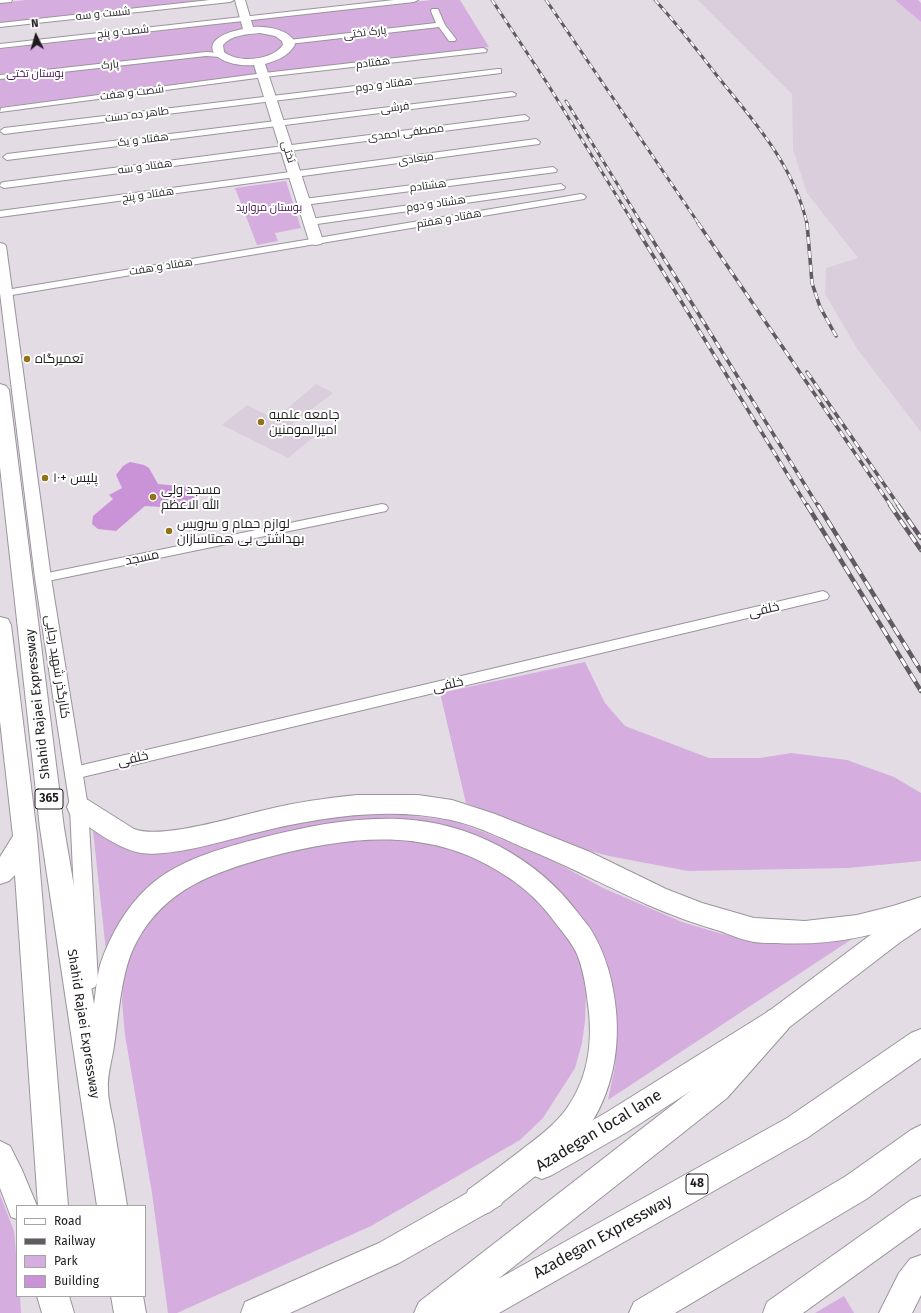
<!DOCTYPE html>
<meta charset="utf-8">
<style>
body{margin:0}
#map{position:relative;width:921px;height:1313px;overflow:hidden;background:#e3dce5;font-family:"Fira Sans",sans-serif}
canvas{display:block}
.legend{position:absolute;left:16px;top:1205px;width:130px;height:92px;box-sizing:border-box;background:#fff;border:1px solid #a5a4a5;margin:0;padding:5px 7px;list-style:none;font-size:12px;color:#1f1c1f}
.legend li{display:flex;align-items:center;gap:8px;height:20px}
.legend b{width:20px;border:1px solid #a5a4a5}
.north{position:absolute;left:16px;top:16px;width:40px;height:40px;-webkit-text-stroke:3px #fff;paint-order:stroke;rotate:355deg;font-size:11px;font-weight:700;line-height:16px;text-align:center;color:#1f1c1f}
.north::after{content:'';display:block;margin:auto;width:14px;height:18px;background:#1f1c1f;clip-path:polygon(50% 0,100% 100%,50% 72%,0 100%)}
</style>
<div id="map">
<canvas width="921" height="1313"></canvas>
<ul class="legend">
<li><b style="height:5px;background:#fff"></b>Road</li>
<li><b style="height:5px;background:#605b60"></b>Railway</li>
<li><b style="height:11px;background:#d6addf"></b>Park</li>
<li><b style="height:11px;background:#ca92d7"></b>Building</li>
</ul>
<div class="north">N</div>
</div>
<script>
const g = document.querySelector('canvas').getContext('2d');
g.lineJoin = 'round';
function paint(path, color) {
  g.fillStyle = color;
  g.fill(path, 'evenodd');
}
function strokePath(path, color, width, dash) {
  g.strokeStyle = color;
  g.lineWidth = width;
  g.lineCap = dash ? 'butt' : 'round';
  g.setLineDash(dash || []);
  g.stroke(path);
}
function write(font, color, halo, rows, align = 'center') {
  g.font = font + ' "Fira Sans",Cairo,sans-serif';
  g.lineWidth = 4;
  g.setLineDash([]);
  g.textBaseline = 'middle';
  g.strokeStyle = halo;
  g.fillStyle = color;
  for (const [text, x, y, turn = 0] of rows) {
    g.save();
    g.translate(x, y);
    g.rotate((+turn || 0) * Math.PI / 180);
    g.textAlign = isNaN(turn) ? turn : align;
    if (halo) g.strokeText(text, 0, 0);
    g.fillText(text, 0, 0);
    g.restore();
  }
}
paint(new Path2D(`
 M 698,0 L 895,0 L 921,22 L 921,432 L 858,350 L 825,294 L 826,268 L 858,258 L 807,193 L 793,150 L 792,94 Z
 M 316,384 L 333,393 L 292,424 L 315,436 L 288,458 L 222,425 L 247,405 L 275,419 Z`), '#dacedd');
paint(new Path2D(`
 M 26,0 L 207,0 L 0,24 L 0,3 Z
 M 432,0 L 460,0 L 489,47 L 0,107 L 0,49 Z
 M 895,0 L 918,0 L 921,3 L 921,22 Z
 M 286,181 L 301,228 L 275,233 L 278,241 L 257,245 L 235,188 Z
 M 585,662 L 605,703 L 625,726 L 709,758 L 760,758 L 791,753 L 847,760 L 894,777 L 921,793 L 921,861 L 848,868 L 688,871 L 609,856 L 567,845 L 466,803 L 440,693 Z
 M 371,814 L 407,815 L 454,821 L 486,833 L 553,861 L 603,888 L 682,922 L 722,934 L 769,941 L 852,939 L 608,1100 L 615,1066 L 616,1026 L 586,924 L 576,909 L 548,880 L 525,861 L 505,849 L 480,838 L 386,820 L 142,895 L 127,911 L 106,951 L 93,831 L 112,841 L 267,830 L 327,817 Z
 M 375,839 L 425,842 L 469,853 L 512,876 L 542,902 L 574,946 L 582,970 L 586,995 L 585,1021 L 582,1043 L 575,1068 L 543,1118 L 520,1140 L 371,1226 L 177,1313 L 168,1313 L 152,1193 L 125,1035 L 122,1002 L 124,972 L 133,943 L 147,917 L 169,898 L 210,875 L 275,854 L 320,845 Z
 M 0,1195 L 14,1231 L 17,1264 L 17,1296 L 20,1296 L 21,1313 L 0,1313 Z
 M 844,1296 L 854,1313 L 815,1313 Z`), '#d6addf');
paint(new Path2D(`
 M 130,462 L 144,465 L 149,468 L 158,484 L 188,487 L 197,492 L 193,501 L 187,506 L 179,508 L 145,506 L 116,531 L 98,529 L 92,524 L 93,516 L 113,499 L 109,495 L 122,488 L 116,475 L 123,466 Z`), '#ca92d7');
const minor = new Path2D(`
 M 0,0 L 12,0 L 11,2 L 0,3 Z
 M 210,0 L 234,0 L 230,2 L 0,27 L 0,23 Z
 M 394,0 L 418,0 L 414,2 L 0,48 L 0,44 Z
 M 432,9 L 438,9 L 445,25 L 456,39 L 455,41 L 449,41 L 439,27 L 289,44 L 285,42 L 289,40 L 436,23 L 431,11 Z
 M 483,48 L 487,50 L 486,52 L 264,77 L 0,112 L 1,108 L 264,73 Z
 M 206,52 L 221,53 L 225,55 L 221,57 L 206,56 L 0,79 L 0,75 Z
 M 498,69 L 501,69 L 501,73 L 4,134 L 0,131 L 4,128 Z
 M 512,92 L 516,94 L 515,96 L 7,160 L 3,157 L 7,154 Z
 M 525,115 L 529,118 L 528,120 L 4,188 L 0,186 L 1,183 L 4,182 Z
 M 536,139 L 540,142 L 539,144 L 0,217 L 0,211 Z
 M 553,167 L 557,170 L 556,172 L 304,205 L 299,202 L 304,199 Z
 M 561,184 L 565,187 L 564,189 L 310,225 L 305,222 L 310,219 Z
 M 581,194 L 584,195 L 586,197 L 584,199 L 6,296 L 1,293 L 6,290 Z
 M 382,504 L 386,505 L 388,508 L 386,511 L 43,582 L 39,581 L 37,578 L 39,575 L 43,574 Z
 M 823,591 L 827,593 L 829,596 L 827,599 L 74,779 L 69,777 L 67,773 L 69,769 L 74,767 Z`);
const tertiary = new Path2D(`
 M 0,243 L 4,244 L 6,246 L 51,578 L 88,807 L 98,981 L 95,987 L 88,990 L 81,987 L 78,981 L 70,807 L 35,578 L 0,293 Z`);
const secondary = new Path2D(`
 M 235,0 L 245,0 L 253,27 C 266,26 285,29 293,39 L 295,45 C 287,57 278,60 265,64 L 323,241 L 321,244 L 316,245 L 311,244 L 309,241 L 254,65 C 214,68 190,39 243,29 ZM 260,33 L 275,36 L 282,41 L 283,45 C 272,60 239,64 224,52 L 223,45 C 231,35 248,34 260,33 Z`);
const primary = new Path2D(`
 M 921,903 L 921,928 L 899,943 L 787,1029 L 627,1132 L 552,1175 L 542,1179 L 532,1175 L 528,1165 L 532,1155 L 607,1112 L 769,1011 L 881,927 L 912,906 Z
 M 491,1181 L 501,1185 L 505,1195 L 501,1205 L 399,1263 L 290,1313 L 241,1313 L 245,1302 L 379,1243 L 481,1185 Z
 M 921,1196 L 921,1228 L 803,1313 L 763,1313 L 767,1302 L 911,1200 Z`);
const trunk = new Path2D(`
 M 0,384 L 6,386 L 9,390 L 64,828 L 94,1004 C 96,991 97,975 101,962 C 111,934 126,908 147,888 C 177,860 222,848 261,838 C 307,826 353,817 400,819 C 470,822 537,858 578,913 C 584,921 591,928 595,937 C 606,957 612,979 615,1002 C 621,1046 613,1093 586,1131 C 574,1146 558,1158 543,1170 C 525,1184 508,1198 490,1212 L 479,1216 L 468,1212 L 464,1201 L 468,1190 C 486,1177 503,1164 520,1151 C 537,1138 555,1125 567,1108 C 589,1077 593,1040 588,1004 C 586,987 583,967 576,952 C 570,940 559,928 551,917 C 538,900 521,885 503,874 C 429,826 350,836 269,857 C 214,872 165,889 137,941 C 121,969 119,1014 114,1046 C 112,1060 107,1075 108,1089 C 108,1101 112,1114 114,1126 C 118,1153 123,1179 127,1206 L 97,1206 L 40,828 L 0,467 Z
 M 0,617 L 8,619 L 11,625 L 37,835 L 68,1206 L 38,1206 L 15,875 L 9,881 L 0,884 L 0,857 L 13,836 L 0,721 Z
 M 357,795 L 418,795 L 452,800 L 495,814 L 590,852 L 666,889 L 702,903 L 754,918 L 805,921 L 857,915 L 893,906 L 921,897 L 921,919 C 873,937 828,946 776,943 C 769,943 761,943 754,942 C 742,940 731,935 720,931 C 696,924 671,915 648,905 C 610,888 573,868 534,852 C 507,841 479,826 451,820 C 385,806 315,818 251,834 C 220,842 171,857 141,853 C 117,849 90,827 70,814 L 67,807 L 70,800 L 79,797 L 88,800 L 134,829 C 162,840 237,816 269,809 C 298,802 327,798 357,795 Z
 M 778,1007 L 788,1011 L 792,1020 L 788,1029 L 727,1098 L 498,1279 L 787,1118 L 911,1033 L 921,1029 L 921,1058 L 807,1138 L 499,1313 L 414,1313 L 419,1302 L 707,1078 L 768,1011 Z
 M 921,1125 L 921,1158 L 868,1198 L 675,1313 L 629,1313 L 634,1302 L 846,1176 L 911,1130 Z
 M 0,1141 L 10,1146 L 22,1170 L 37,1206 L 17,1206 L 17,1219 L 11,1217 L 0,1188 Z
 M 921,1255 L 921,1295 L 912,1313 L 879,1313 L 899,1273 L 910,1259 Z
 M 37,1296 L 69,1296 L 74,1313 L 42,1313 Z
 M 111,1296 L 143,1296 L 146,1313 L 114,1313 Z`);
strokePath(minor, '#9b949c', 2);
strokePath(tertiary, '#9b949c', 2);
strokePath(secondary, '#9b949c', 2);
strokePath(primary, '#9b949c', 2);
strokePath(trunk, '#9b949c', 2);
paint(minor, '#fff');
paint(tertiary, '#fff');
paint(secondary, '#fff');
paint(primary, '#fff');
paint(trunk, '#fff');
const railFar2 = new Path2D(`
 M 492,0 L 547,83 L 634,224
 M 546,0 L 699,224
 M 655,0 C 678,25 698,51 718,77 C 755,122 794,166 807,224
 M 566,101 L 642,224`);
const railFar1 = new Path2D(`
 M 633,223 L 807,506
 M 642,223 L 818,506
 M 698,223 L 891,506
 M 807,223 L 812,283 L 820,307 L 836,336
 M 807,372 L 899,506`);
const rail = new Path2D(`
 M 807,505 L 921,691
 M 818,505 L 921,671
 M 890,505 L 921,550
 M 898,505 L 921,538`);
strokePath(railFar2, '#605b60', 3);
strokePath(railFar1, '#605b60', 3.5);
strokePath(rail, '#605b60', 4.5);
strokePath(railFar2, '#fff', 2, [5.5]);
strokePath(railFar1, '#fff', 2.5, [7]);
strokePath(rail, '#fff', 3, [9]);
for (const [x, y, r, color] of [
 [27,359,4,"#927118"],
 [261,422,4,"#927118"],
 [45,478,4,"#927118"],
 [153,497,4,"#927118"],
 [169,531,4,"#927118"]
]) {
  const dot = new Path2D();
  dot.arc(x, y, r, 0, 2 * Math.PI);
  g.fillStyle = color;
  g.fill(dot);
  strokePath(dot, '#fff', 1.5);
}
write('11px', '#1f1c1f', '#fff', [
 ["شست و سه",103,14,-6],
 ["شصت و پنج",123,32,-6],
 ["پارک تختی",365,33,-7],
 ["هفتادم",373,63,-7],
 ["پارک",110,65,-6],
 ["هفتاد و دوم",384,85,-7],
 ["شصت و هفت",132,93,-7],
 ["فرشی",395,108,-7],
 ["طاهر ده دست",137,115,-7],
 ["مصطفی احمدی",406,133,-7],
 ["هفتاد و یک",143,140,-7],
 ["تختی",288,152,72],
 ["میعادی",416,159,-8],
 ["هفتاد و سه",145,167,-8],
 ["هشتادم",428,186,-7],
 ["هفتاد و پنج",148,195,-8],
 ["هشتاد و دوم",436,204,-8],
 ["هفتاد و هفتم",449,219,-10],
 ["هفتاد و هفت",161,267,-9]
]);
write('11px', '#430f4e', '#fff', [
 ["بوستان تختی",35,74],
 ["بوستان مروارید",269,208]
]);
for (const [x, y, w] of [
 [49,799,28],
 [697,1184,22]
]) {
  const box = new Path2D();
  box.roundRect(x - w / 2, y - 10, w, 20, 3);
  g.fillStyle = '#fff';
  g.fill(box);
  strokePath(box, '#1f1c1f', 1);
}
write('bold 12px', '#1f1c1f', null, [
 ["365",49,799],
 ["48",697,1184]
]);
write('13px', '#1f1c1f', '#fff', [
 ["تعمیرگاه",35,359],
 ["جامعه علمیه",269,415],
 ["امیرالمومنین",269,430],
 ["پلیس +۱۰",53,478],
 ["مسجد ولی",161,490],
 ["الله الاعظم",161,505],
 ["لوازم حمام و سرویس",177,524],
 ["بهداشتی بی همتاسازان",177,539]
], 'left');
write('13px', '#1f1c1f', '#fff', [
 ["مسجد",142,558,-12],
 ["خلفی",764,610,-13],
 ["کنارگذر شهید رجایی",57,667,81],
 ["خلفی",448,685,-13],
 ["Shahid Rajaei Expressway",38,704,-96],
 ["خلفی",133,759,-13],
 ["Shahid Rajaei Expressway",83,1024,81]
]);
write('16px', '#1f1c1f', '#fff', [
 ["Azadegan local lane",599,1131,-31],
 ["Azadegan Expressway",603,1237,-29]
]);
</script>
